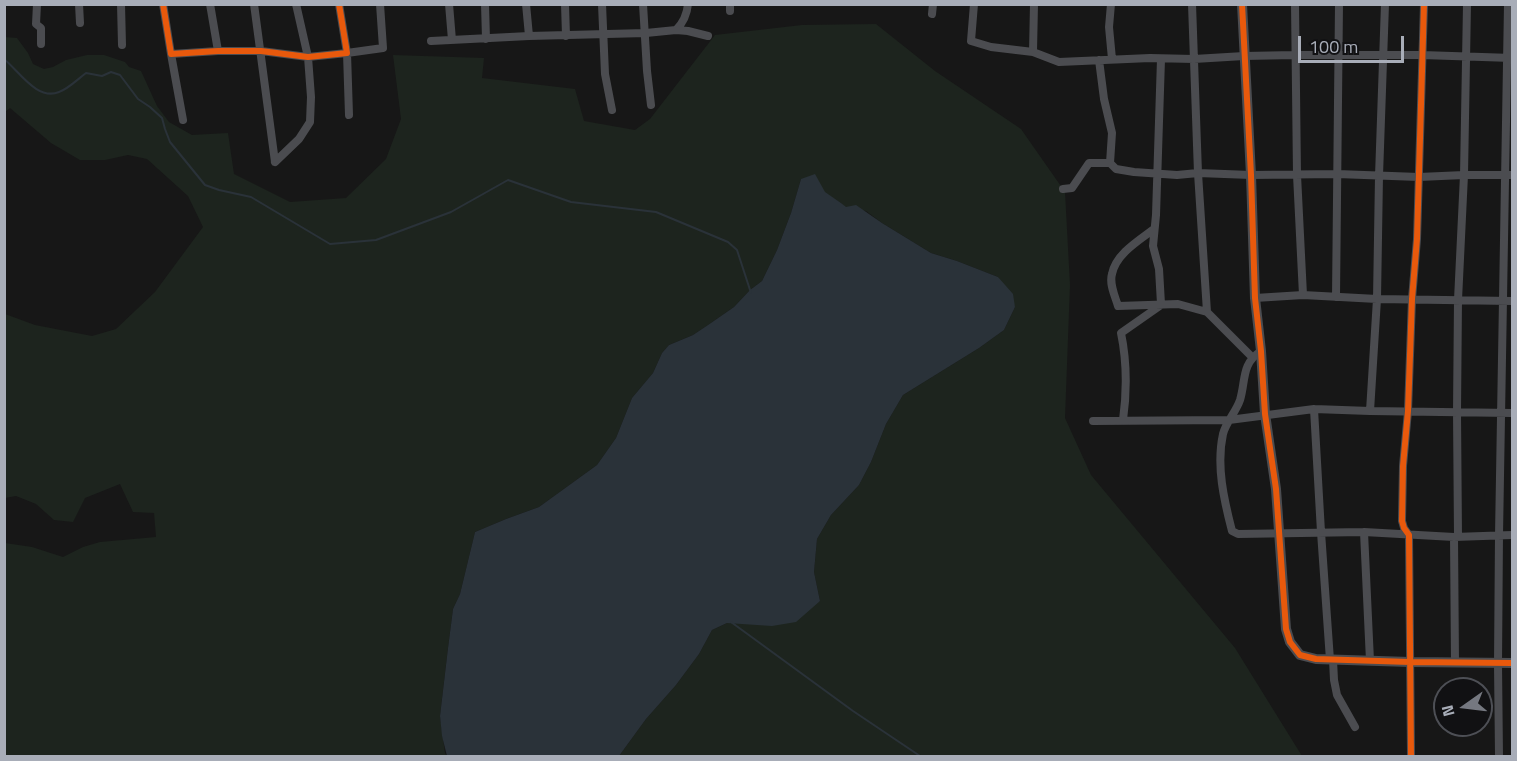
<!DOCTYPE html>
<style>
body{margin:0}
#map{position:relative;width:1517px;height:761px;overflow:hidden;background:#171717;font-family:"Titillium Web",sans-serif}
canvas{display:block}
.frame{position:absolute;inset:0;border:6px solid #a8adb8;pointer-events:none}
.north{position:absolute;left:1433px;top:677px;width:60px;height:60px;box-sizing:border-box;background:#111113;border:2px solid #4d4f55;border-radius:50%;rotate:256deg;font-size:16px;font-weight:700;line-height:24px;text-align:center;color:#a8adb8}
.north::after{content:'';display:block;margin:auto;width:21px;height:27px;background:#757880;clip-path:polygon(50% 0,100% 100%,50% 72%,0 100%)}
.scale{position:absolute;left:1298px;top:36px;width:106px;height:27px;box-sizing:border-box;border:3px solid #a8adb8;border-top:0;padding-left:8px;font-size:18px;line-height:21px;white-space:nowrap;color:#a8adb8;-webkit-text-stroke:4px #111113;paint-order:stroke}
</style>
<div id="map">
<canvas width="1517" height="761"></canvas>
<div class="frame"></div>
<div class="north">N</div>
<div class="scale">100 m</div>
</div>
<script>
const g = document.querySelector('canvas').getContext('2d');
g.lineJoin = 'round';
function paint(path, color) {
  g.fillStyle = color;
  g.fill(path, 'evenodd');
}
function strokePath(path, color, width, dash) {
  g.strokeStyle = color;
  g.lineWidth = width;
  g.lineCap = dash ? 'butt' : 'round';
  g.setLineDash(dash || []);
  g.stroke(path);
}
paint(new Path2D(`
 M 876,24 L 935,71 L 1021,129 L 1065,192 L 1070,285 L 1065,418 L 1091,475 L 1235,648 L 1302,756 L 619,756 L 646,719 L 676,685 L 699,654 L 712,630 L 727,623 L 742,623 L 820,601 L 814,572 L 817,539 L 831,515 L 859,485 L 871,462 L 886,424 L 903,395 L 979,348 L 1004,330 L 1015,307 L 998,277 L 957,261 L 931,253 L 882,223 L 866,211 L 846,208 L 841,203 L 825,193 L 801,179 L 791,213 L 777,250 L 762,281 L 750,290 L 734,307 L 708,325 L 693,335 L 669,345 L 662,353 L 653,373 L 632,398 L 616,438 L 597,465 L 539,507 L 506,519 L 475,532 L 460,594 L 453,609 L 448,648 L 440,716 L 445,753 L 447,756 L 5,756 L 5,543 L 32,547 L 63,557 L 83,547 L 100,542 L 156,537 L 154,513 L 133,512 L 120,484 L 85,498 L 73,522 L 54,520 L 36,504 L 16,496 L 5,498 L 5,314 L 35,325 L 92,336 L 116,329 L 155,292 L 203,227 L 188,196 L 147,159 L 128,155 L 105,160 L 80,160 L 51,143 L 10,108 L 5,112 L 5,37 L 17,38 L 28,53 L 33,64 L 44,69 L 53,67 L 66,60 L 87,55 L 104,55 L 125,62 L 129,67 L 141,71 L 157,106 L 169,122 L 192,135 L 228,133 L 234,174 L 290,202 L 346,198 L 386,159 L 401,119 L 393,55 L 484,58 L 482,78 L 575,89 L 584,121 L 635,130 L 650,119 L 715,35 L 802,25 Z`), '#1d241e');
paint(new Path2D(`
 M 815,174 L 825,192 L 841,203 L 846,207 L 856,205 L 882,223 L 931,253 L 957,261 L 998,277 L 1013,294 L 1015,307 L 1004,330 L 979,348 L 903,395 L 886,424 L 871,462 L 859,485 L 831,515 L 817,539 L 814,572 L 820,601 L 796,622 L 772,626 L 727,623 L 712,630 L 699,654 L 676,685 L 646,719 L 619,756 L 447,756 L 442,736 L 440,716 L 448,648 L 453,609 L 460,594 L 475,532 L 506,519 L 539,507 L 597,465 L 616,438 L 632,398 L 653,373 L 662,353 L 669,345 L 693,335 L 708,325 L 734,307 L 750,290 L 762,281 L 777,250 L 791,213 L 801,179 Z`), '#2a3239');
strokePath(new Path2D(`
 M 4,59 C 19,71 37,101 59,92 C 68,89 78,79 86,73 L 102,76 L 111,72 L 120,75 L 138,99 L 150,107 L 162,118 L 165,129 L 170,142 L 205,185 L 219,190 L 251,197 L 330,244 L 376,240 L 451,212 L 508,180 L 571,202 L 656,212 L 728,242 L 737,250 L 751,293
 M 731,622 L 853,711 L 920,756`), '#2a3239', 2);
strokePath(new Path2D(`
 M 37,4 L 36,24 L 41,28 L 41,44
 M 79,4 L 80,23
 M 121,4 L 122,45
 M 163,4 L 171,54 L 218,51 L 261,51 L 308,57 L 347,53 L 339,4
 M 210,4 L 218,51
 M 254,4 L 275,162
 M 449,4 L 452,40
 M 485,4 L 486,39
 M 526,4 L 529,36
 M 565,4 L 566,36
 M 602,4 L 605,74 L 612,110
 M 643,4 L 647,71 L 651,105
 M 730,4 L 730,11
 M 974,4 L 971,41 L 991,47 L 1033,52 L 1059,62 L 1150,58 L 1194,59 L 1244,56 L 1295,55 L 1422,55 L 1512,58
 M 1111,4 L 1109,27 L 1112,59
 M 1192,4 L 1198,173 L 1207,312
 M 1295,4 L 1297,175 L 1303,295
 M 932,14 L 933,4
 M 676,30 L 688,31 L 708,36
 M 431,41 L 529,36 L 646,33 L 676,30 C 683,23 687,15 688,4
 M 1033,52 L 1034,4
 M 171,54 L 183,120
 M 1161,59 L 1156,215 L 1153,246 L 1159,269 L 1161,304
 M 1099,60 L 1104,99 L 1112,133 L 1110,163
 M 349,115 L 347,53 L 383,48 L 380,4
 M 275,162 L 299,139 L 310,122 L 311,97 L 308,57 L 296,4
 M 1063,189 L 1072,188 L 1089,163 L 1110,163 L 1116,169 L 1134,172 L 1177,175 L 1198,173 L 1251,175 L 1337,174 L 1419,177 L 1464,175 L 1512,175
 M 1154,229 C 1138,241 1116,254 1112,274 C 1109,284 1115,296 1118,306 L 1178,304 L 1207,312 L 1252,357
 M 1336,297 L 1339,4
 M 1255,298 L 1303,295 L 1377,299 L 1512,301
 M 1261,351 C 1241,364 1246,380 1240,400 C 1236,412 1226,422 1223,434 C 1216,466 1224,500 1232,531 L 1238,534 L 1364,532 L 1454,537 L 1512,535
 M 1314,409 L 1321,532 L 1330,660
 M 1370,411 L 1377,299 L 1379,176 L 1385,4
 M 1123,420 C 1127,391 1127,362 1121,333 L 1161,305
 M 1093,421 L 1229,420 L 1314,409 L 1370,411 L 1512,413
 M 1364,532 L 1370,661
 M 1454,537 L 1455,663
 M 1458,537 L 1457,412 L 1458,300 L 1464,175 L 1467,4
 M 1333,660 L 1334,680 L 1337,695 L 1355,727
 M 1411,756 L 1409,535 L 1404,528 L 1402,521 L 1403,466 L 1408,411 L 1412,299 L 1417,239 L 1424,4
 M 1499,756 L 1498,664 L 1499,535 L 1508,4`), '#4b4c50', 8);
strokePath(new Path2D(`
 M 1242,4 L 1251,175 L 1255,298 L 1261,351 L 1265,414 L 1276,489 L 1286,629 L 1290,642 L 1300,655 L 1316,659 L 1410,662 L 1512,663`), '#4b4c50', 10);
strokePath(new Path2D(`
 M 163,4 L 171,54 L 218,51 L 261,51 L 308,57 L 347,53 L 339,4
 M 1242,4 L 1251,175 L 1255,298 L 1261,351 L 1265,414 L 1276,489 L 1286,629 L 1290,642 L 1300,655 L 1316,659 L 1410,662 L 1512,663
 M 1411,756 L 1409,535 L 1404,528 L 1402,521 L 1403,466 L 1408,411 L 1412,299 L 1417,239 L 1424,4`), '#e8590c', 6);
</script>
